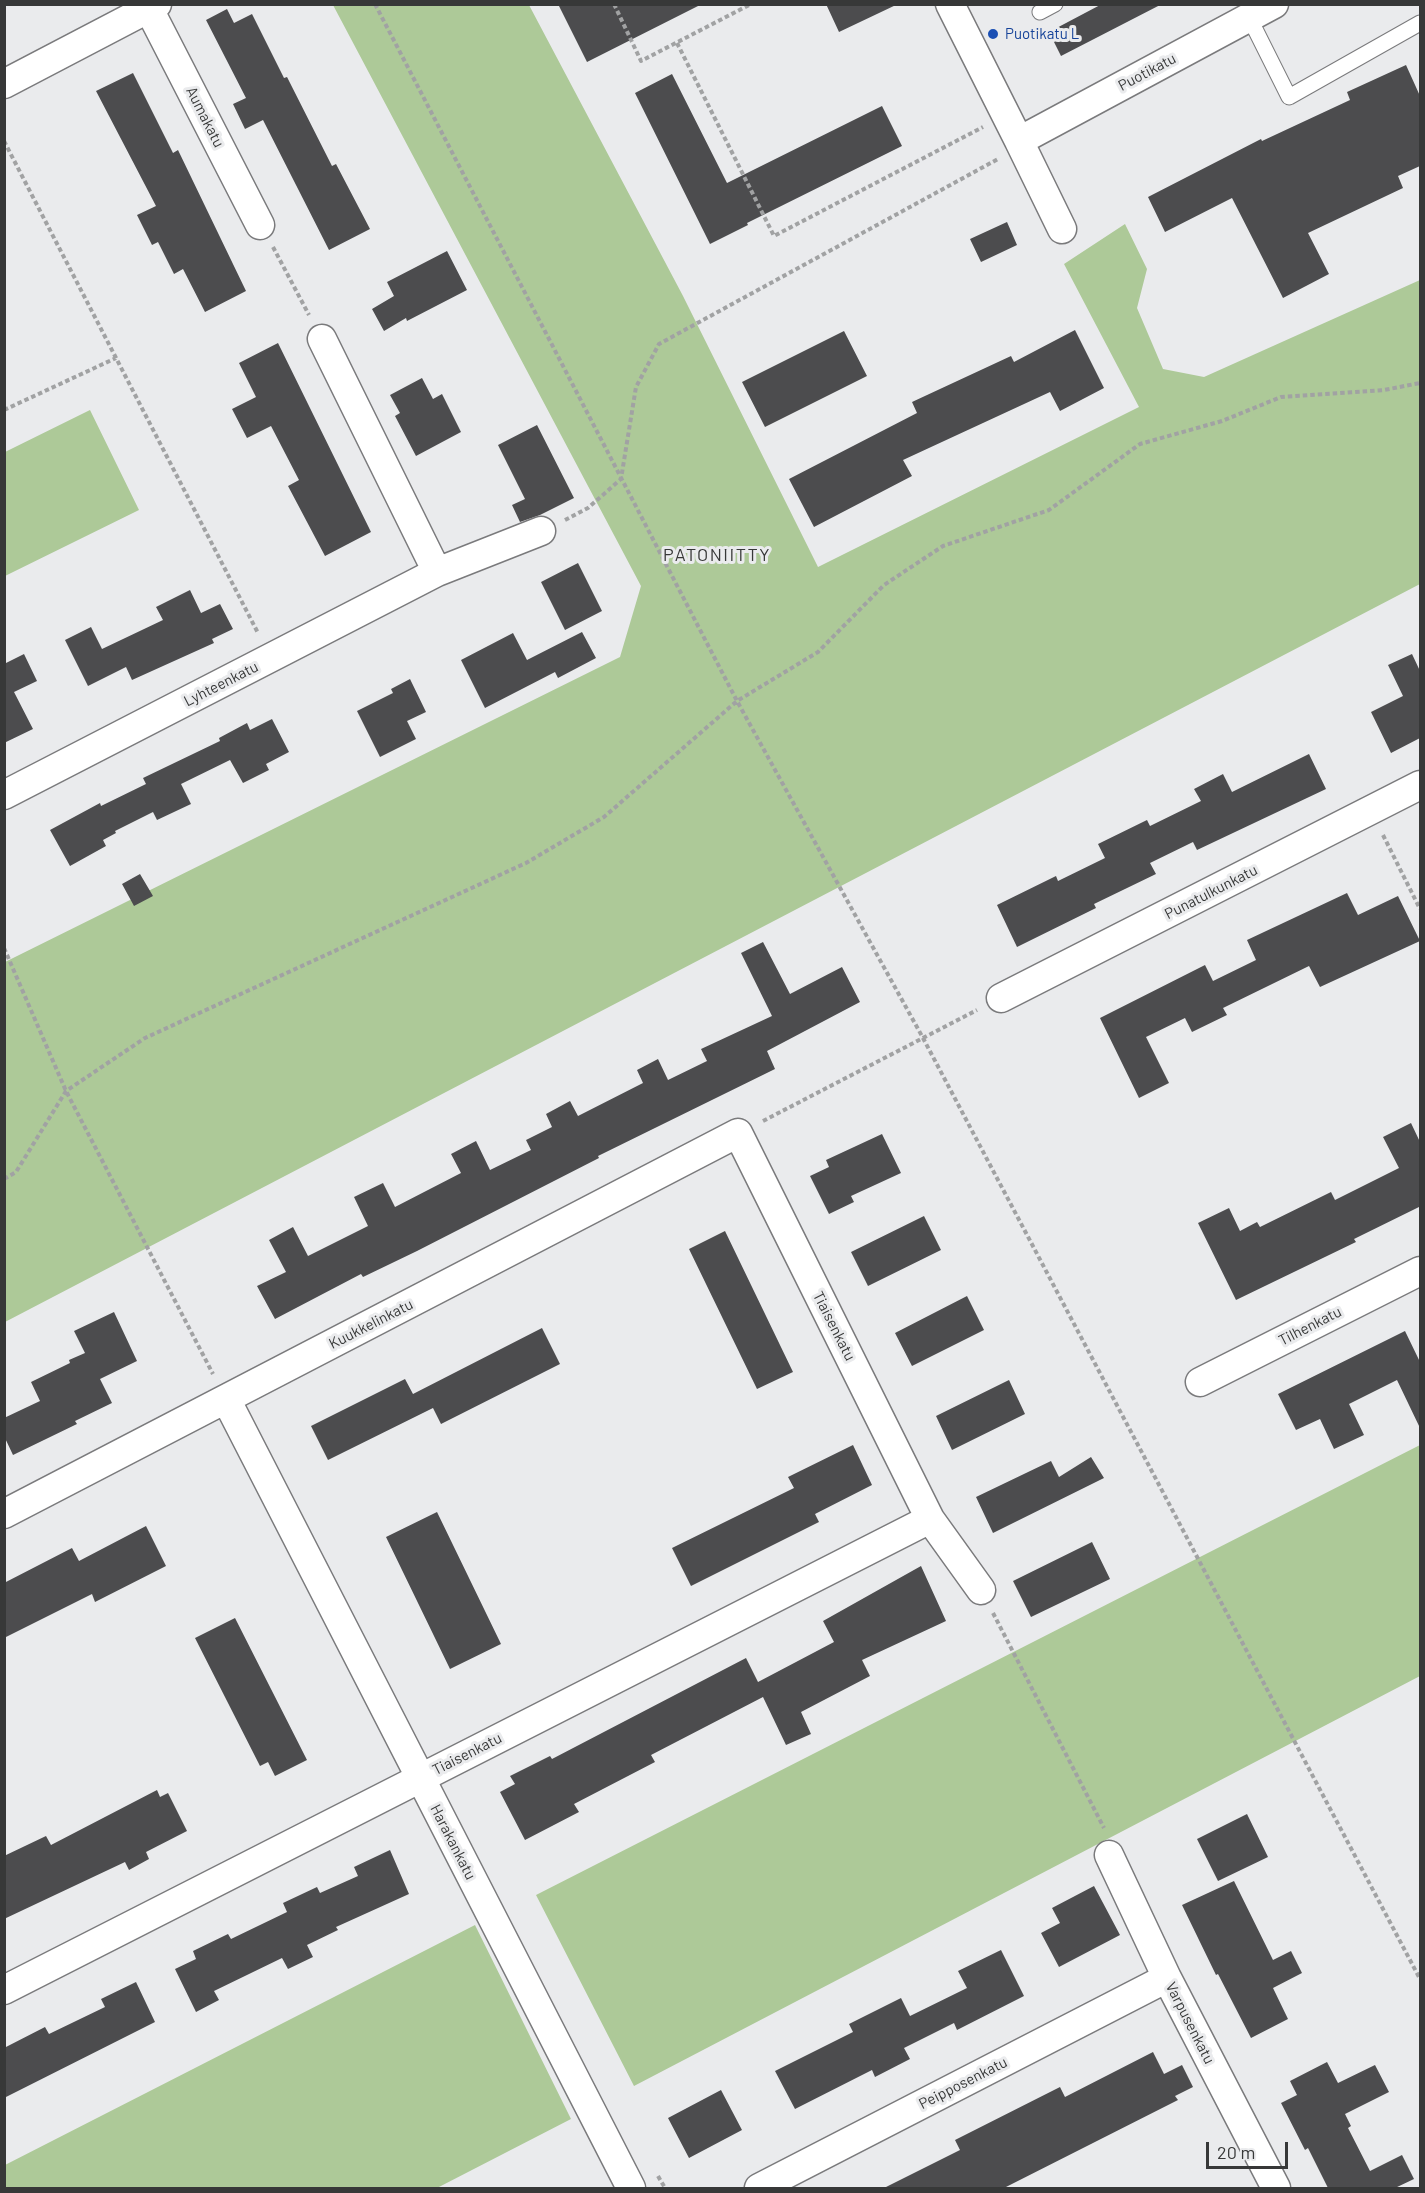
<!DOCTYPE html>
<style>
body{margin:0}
#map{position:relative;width:1425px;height:2193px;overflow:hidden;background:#eaebed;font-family:Barlow,sans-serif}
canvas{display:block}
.frame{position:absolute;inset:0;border:6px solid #373838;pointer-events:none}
.scale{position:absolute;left:1206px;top:2142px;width:82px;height:27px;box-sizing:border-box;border:3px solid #373838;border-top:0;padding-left:8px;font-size:18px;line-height:21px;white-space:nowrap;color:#373838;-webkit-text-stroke:4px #eaebed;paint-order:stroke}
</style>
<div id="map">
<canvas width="1425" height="2193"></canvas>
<div class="frame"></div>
<div class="scale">20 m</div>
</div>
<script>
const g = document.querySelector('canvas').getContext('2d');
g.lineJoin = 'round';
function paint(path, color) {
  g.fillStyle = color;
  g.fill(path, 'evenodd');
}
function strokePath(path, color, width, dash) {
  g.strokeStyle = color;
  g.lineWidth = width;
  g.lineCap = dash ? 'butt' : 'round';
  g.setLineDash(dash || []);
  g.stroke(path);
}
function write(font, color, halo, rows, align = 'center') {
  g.font = font + ' Barlow,sans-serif';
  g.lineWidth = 6;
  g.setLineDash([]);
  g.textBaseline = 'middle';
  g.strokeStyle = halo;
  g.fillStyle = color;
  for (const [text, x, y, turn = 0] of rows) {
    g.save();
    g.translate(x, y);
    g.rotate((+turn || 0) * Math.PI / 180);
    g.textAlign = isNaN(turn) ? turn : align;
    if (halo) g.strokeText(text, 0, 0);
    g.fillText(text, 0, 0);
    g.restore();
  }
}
paint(new Path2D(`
 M 333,5 L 529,5 L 683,296 L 818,567 L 1139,407 L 1064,264 L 1125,224 L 1147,269 L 1137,308 L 1163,369 L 1204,377 L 1420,280 L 1420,584 L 5,1322 L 5,962 L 620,657 L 641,586 Z
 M 90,410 L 139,510 L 5,576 L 5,452 Z
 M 1420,1445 L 1420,1676 L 634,2086 L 536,1895 Z
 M 475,1925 L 571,2119 L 437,2188 L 5,2188 L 5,2165 Z`), '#adc998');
paint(new Path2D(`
 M 558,4 L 702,4 L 587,62 Z
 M 826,4 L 898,4 L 839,32 Z
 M 1102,4 L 1162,4 L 1061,56 L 1049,32 Z
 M 227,9 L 234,23 L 252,14 L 284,78 L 287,77 L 332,166 L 336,164 L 370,229 L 329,250 L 263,120 L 245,129 L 233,104 L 246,98 L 206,20 Z
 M 1406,65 L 1420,96 L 1420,166 L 1398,176 L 1403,188 L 1308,233 L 1329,274 L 1283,298 L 1232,198 L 1165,232 L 1148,197 L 1261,139 L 1262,141 L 1350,100 L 1347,92 Z
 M 133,73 L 173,153 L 178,150 L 246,291 L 205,312 L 183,269 L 174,274 L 158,242 L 152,245 L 137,215 L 156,206 L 96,91 Z
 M 672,74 L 727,183 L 882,106 L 902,146 L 747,223 L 748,225 L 710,244 L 635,93 Z
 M 1007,222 L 1017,245 L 981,262 L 970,239 Z
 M 447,251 L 467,290 L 407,321 L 406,318 L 384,331 L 372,309 L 394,296 L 387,282 Z
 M 1075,330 L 1104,388 L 1060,411 L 1050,392 L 903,460 L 912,476 L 814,527 L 789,479 L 917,413 L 912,402 L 1011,356 L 1014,362 Z
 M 844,331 L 867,376 L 765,427 L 742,382 Z
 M 278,343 L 371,532 L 325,556 L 288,486 L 299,480 L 271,426 L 247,438 L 232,409 L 256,397 L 239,363 Z
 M 422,378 L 433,399 L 442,394 L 461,432 L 416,456 L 395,416 L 400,413 L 390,395 Z
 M 537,425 L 574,498 L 540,515 L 520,522 L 512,505 L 525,499 L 498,445 Z
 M 578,563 L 602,611 L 565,630 L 541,582 Z
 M 190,590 L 201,613 L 220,604 L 233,629 L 212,639 L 214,643 L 132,680 L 126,667 L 88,686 L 65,640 L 91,627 L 102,649 L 163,620 L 156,607 Z
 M 582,632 L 596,658 L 558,678 L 555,672 L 485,708 L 461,660 L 513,633 L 527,660 Z
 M 24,654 L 37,681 L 14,692 L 33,729 L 4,743 L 4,664 Z
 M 1412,654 L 1420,671 L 1420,738 L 1391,753 L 1371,712 L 1403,696 L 1388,665 Z
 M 410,679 L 426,712 L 407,721 L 416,739 L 380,757 L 357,711 L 393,693 L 391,689 Z
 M 272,719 L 289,752 L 266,764 L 269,770 L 243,783 L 230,760 L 181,784 L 191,804 L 157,820 L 153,812 L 115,831 L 116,833 L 103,840 L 106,846 L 70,866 L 50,830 L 100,803 L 101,806 L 146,784 L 143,778 L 220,741 L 219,738 L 247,723 L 250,730 Z
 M 1309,754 L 1326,789 L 1197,850 L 1193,842 L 1150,863 L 1156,874 L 1094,904 L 1096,908 L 1017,947 L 997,905 L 1056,876 L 1058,881 L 1105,858 L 1098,844 L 1147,820 L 1150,826 L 1201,801 L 1194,789 L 1223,774 L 1232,792 Z
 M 140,874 L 153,896 L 134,906 L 122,884 Z
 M 1347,893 L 1358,915 L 1398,896 L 1420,941 L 1320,987 L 1309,966 L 1223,1008 L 1227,1015 L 1192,1032 L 1185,1018 L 1146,1037 L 1169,1083 L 1139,1098 L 1100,1018 L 1205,965 L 1213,981 L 1256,960 L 1247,940 Z
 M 763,942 L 790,994 L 842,967 L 860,1002 L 767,1051 L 775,1069 L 598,1156 L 599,1158 L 417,1251 L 363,1277 L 361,1274 L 275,1319 L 257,1286 L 286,1272 L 269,1240 L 293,1227 L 308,1256 L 368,1226 L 354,1197 L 383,1183 L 395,1207 L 461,1173 L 451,1154 L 476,1141 L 490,1170 L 531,1150 L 526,1140 L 552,1127 L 546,1114 L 570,1101 L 578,1116 L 643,1083 L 637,1070 L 658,1059 L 668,1080 L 707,1061 L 701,1049 L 772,1016 L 741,953 Z
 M 1411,1123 L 1420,1142 L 1420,1211 L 1419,1207 L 1354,1239 L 1356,1242 L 1236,1300 L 1198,1223 L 1229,1208 L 1240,1231 L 1257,1222 L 1260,1227 L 1331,1192 L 1335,1200 L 1399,1168 L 1383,1137 Z
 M 882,1134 L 901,1173 L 851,1196 L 854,1202 L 829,1214 L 810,1176 L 829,1167 L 826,1160 Z
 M 924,1216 L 941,1250 L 868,1286 L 851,1252 Z
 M 725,1231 L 793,1372 L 757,1389 L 689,1249 Z
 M 967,1296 L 984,1330 L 912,1366 L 895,1333 Z
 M 114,1312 L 137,1361 L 100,1379 L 112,1403 L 75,1421 L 77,1424 L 13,1455 L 4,1436 L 4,1418 L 40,1401 L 31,1382 L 70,1363 L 69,1360 L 85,1353 L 74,1331 Z
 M 542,1328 L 560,1364 L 441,1424 L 433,1408 L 328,1460 L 311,1426 L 405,1379 L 413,1394 Z
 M 1405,1331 L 1420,1362 L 1420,1428 L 1397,1380 L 1349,1404 L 1364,1435 L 1334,1449 L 1320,1419 L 1296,1430 L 1278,1394 Z
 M 1009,1380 L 1025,1414 L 952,1450 L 936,1416 Z
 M 853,1445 L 872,1485 L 815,1514 L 819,1522 L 691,1586 L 672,1548 L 794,1488 L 788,1477 Z
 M 1091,1457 L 1104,1478 L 993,1533 L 976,1497 L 1051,1461 L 1059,1477 Z
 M 437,1512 L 501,1644 L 450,1669 L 386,1537 Z
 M 146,1526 L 166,1566 L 95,1602 L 92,1594 L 4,1638 L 4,1583 L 72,1548 L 79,1561 Z
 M 1092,1542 L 1110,1579 L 1031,1617 L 1013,1581 Z
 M 921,1566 L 946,1621 L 862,1660 L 870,1676 L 801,1712 L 811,1734 L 786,1745 L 763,1697 L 651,1755 L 655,1762 L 574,1804 L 579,1812 L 525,1840 L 500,1792 L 515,1784 L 510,1776 L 550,1756 L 552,1759 L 746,1658 L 758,1682 L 834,1642 L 823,1621 Z
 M 235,1618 L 307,1760 L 275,1776 L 268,1762 L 260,1766 L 195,1638 Z
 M 157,1790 L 160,1797 L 168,1793 L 187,1831 L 146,1852 L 149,1859 L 129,1870 L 125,1862 L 4,1919 L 4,1856 L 46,1836 L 51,1845 Z
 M 1247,1814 L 1268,1857 L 1218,1881 L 1197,1839 Z
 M 390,1850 L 409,1894 L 336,1927 L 338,1930 L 307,1945 L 313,1957 L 288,1969 L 282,1958 L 214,1991 L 219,2000 L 196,2012 L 175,1969 L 196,1959 L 193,1951 L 228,1934 L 231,1939 L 287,1912 L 283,1903 L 317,1887 L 320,1893 L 358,1876 L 354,1867 Z
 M 1234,1881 L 1273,1960 L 1291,1951 L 1302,1973 L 1273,1988 L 1288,2019 L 1251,2038 L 1218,1974 L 1216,1975 L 1182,1905 Z
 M 1094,1886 L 1120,1935 L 1059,1967 L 1041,1933 L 1060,1923 L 1052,1908 Z
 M 1001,1950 L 1024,1996 L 957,2030 L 954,2023 L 904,2048 L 910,2059 L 875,2077 L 872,2070 L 795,2109 L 775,2071 L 853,2032 L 849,2024 L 901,1998 L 910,2016 L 967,1988 L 958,1971 Z
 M 136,1982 L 155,2022 L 4,2098 L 4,2048 L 45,2027 L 49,2034 L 105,2007 L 101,1999 Z
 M 1153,2052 L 1164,2074 L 1182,2065 L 1193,2087 L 1175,2096 L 1178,2100 L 1004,2188 L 884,2188 L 960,2150 L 955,2140 L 1060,2087 L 1065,2097 Z
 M 1327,2062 L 1338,2083 L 1375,2065 L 1389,2092 L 1345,2114 L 1351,2126 L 1348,2128 L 1370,2171 L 1402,2155 L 1414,2179 L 1395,2188 L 1328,2188 L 1308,2148 L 1305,2150 L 1281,2103 L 1297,2095 L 1290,2081 Z
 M 721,2090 L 742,2130 L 689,2158 L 668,2118 Z`), '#4c4c4e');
const lane = new Path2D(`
 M 1040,12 L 1055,4
 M 1249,17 L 1289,97 L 1420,23`);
const street = new Path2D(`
 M 950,4 L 1019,141 L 1274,4
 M 149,9 L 260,225
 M 4,84 L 157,4
 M 1019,141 L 1062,229
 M 322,339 L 437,572
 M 4,795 L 437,572 L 541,531
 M 1001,998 L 1420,785
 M 1200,1382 L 1420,1271
 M 226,1399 L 631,2188
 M 4,1514 L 738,1133 L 930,1519 L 981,1590
 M 1109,1855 L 1167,1978 L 1276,2188
 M 4,1990 L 930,1519
 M 759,2188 L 1167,1978`);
strokePath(lane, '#7a7a7c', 17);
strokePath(street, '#7a7a7c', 31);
strokePath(new Path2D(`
 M 375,4 L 737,701 L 923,1038 L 1420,1979
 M 614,4 L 641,61 L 751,4
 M 677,43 L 774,236 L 983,127
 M 4,141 L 258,633
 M 273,247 L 309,315
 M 4,410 L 116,358
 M 565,520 L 588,508 L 621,479 L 636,387 L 659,344 L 998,159
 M 1383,835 L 1420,909
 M 4,948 L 66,1091 L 213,1374
 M 763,1121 L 977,1010
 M 4,1179 L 16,1172 L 66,1091 L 145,1038 L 526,863 L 604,817 L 737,701 L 818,652 L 884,585 L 943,546 L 1049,510 L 1140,444 L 1222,421 L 1281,397 L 1384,390 L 1420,383
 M 993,1613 L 1104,1828
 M 658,2176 L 665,2188`), '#a1a2a3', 4, [4.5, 3]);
strokePath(lane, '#fff', 15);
strokePath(street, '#fff', 28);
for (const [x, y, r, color] of [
 [993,34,6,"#1a4fb4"]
]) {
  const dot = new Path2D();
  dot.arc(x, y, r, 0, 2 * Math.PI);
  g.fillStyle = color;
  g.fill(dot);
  strokePath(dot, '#eaebed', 2);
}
write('15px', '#164399', '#eaebed', [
 ["Puotikatu L",1005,34]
], 'left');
write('15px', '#373838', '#eaebed', [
 ["Puotikatu",1147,72,-28],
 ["Aumakatu",205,117,63],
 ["Lyhteenkatu",221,684,-27],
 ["Punatulkunkatu",1211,892,-27],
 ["Kuukkelinkatu",371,1324,-27],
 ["Tiaisenkatu",834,1326,63],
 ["Tilhenkatu",1310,1326,-27],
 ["Tiaisenkatu",467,1754,-27],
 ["Harakankatu",453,1842,63],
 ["Varpusenkatu",1190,2023,63],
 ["Peipposenkatu",963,2083,-27]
]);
g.letterSpacing = '1.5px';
write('18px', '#373838', '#eaebed', [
 ["PATONIITTY",717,555]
]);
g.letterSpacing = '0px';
</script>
